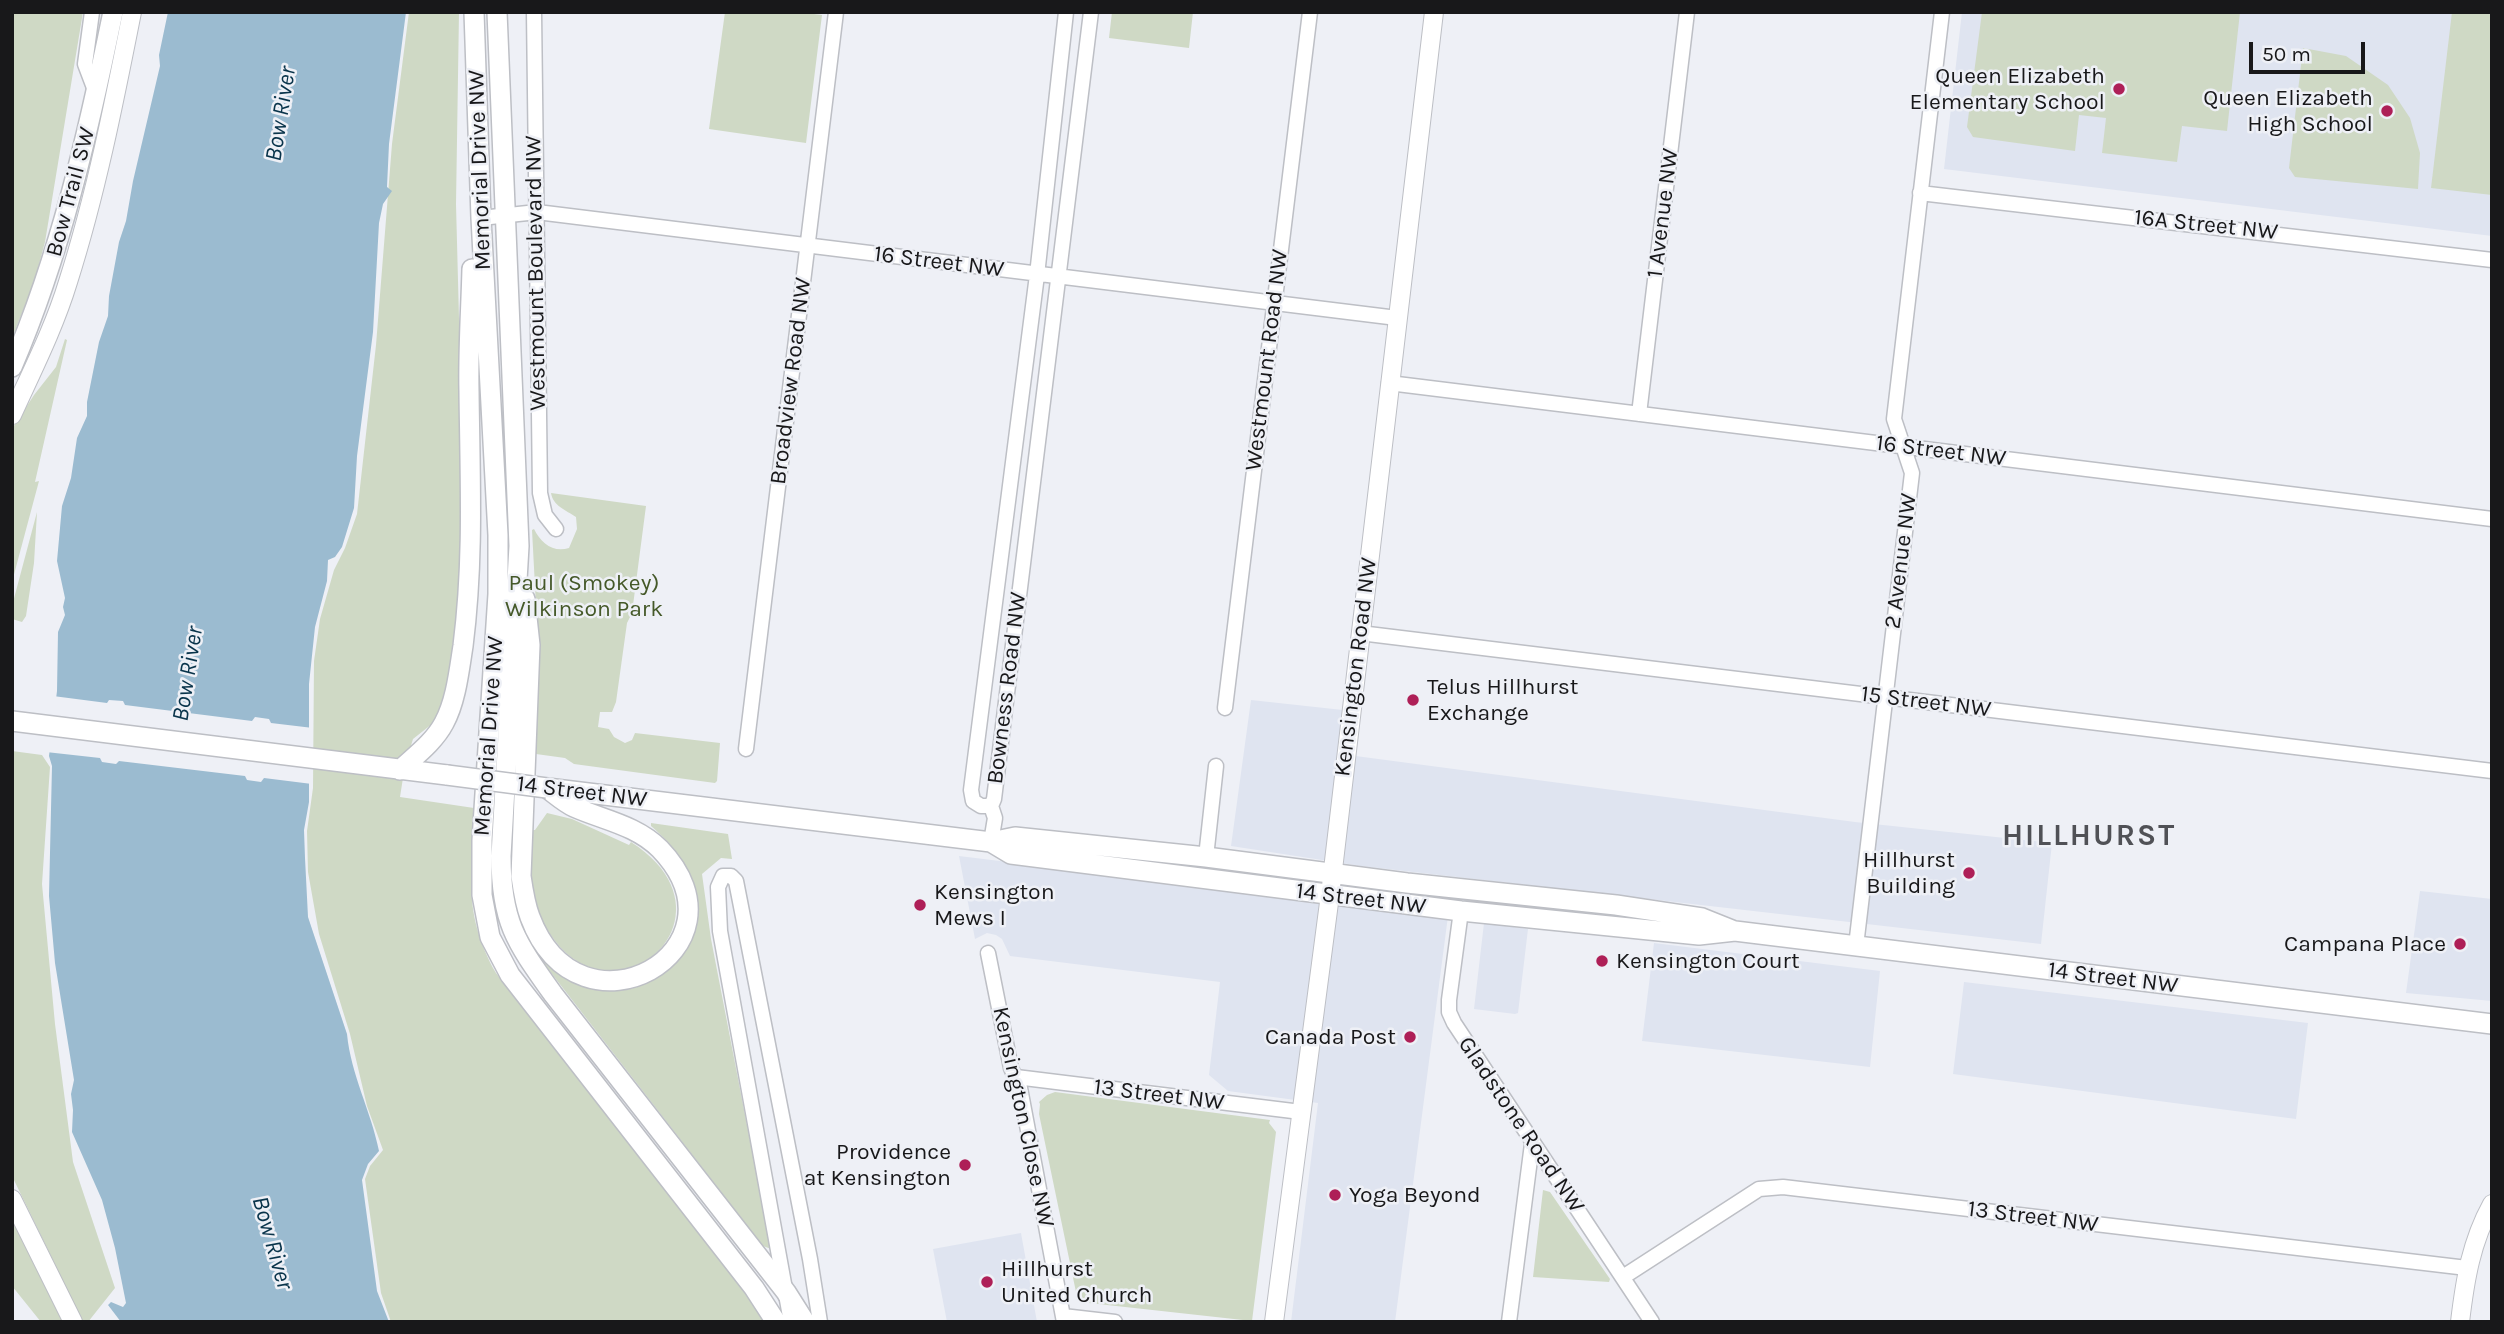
<!DOCTYPE html>
<style>
body{margin:0}
#map{position:relative;width:2504px;height:1334px;overflow:hidden;background:#eef0f6;font-family:Karla,sans-serif}
canvas{display:block}
.frame{position:absolute;inset:0;border:14px solid #18181a;pointer-events:none}
.scale{position:absolute;left:2249px;top:42px;width:116px;height:32px;box-sizing:border-box;border:4px solid #18181a;border-top:0;padding-left:9px;font-size:21px;line-height:24px;white-space:nowrap;color:#18181a;-webkit-text-stroke:5px #eef0f6;paint-order:stroke}
</style>
<div id="map">
<canvas width="2504" height="1334"></canvas>
<div class="frame"></div>
<div class="scale">50 m</div>
</div>
<script>
const g = document.querySelector('canvas').getContext('2d');
g.lineJoin = 'round';
function paint(path, color) {
  g.fillStyle = color;
  g.fill(path, 'evenodd');
}
function strokePath(path, color, width, dash) {
  g.strokeStyle = color;
  g.lineWidth = width;
  g.lineCap = dash ? 'butt' : 'round';
  g.setLineDash(dash || []);
  g.stroke(path);
}
function write(font, color, halo, rows, align = 'center') {
  g.font = font + ' Karla,sans-serif';
  g.lineWidth = 5;
  g.setLineDash([]);
  g.textBaseline = 'middle';
  g.strokeStyle = halo;
  g.fillStyle = color;
  for (const [text, x, y, turn = 0] of rows) {
    g.save();
    g.translate(x, y);
    g.rotate((+turn || 0) * Math.PI / 180);
    g.textAlign = isNaN(turn) ? turn : align;
    if (halo) g.strokeText(text, 0, 0);
    g.fillText(text, 0, 0);
    g.restore();
  }
}
paint(new Path2D(`
 M 1962,12 L 2492,12 L 2492,236 L 1944,169 Z
 M 1251,700 L 1352,711 L 1348,755 L 1855,822 L 2052,843 L 2041,944 L 1361,866 L 1231,846 Z
 M 959,856 L 1448,916 L 1395,1322 L 1291,1322 L 1318,1103 L 1228,1091 L 1209,1075 L 1220,982 L 1010,956 L 1002,939 L 996,935 L 987,933 L 975,939 Z
 M 2420,891 L 2492,899 L 2492,1001 L 2406,993 Z
 M 1484,923 L 1528,929 L 1518,1013 L 1515,1014 L 1474,1009 Z
 M 1654,943 L 1880,971 L 1870,1067 L 1642,1041 Z
 M 1964,982 L 2308,1023 L 2296,1119 L 1953,1074 Z
 M 1021,1233 L 1037,1322 L 947,1322 L 933,1249 Z`), '#dfe4f0');
paint(new Path2D(`
 M 12,12 L 83,12 L 45,242 L 34,283 L 12,338 Z
 M 409,12 L 459,12 L 456,204 L 464,510 L 457,617 L 451,665 L 443,701 L 437,720 L 413,739 L 405,765 L 400,797 L 474,808 C 472,873 462,913 496,973 L 757,1306 L 767,1322 L 391,1322 L 381,1293 L 365,1179 L 370,1166 L 383,1150 L 367,1106 L 350,1034 L 319,934 L 308,872 L 307,831 L 313,788 L 314,661 L 320,619 L 334,570 L 345,548 L 357,514 L 376,345 L 392,144 Z
 M 725,12 L 798,12 L 822,15 L 806,143 L 709,129 Z
 M 1112,12 L 1193,12 L 1189,48 L 1109,38 Z
 M 1982,12 L 2240,12 L 2227,131 L 2182,126 L 2177,162 L 2102,153 L 2106,118 L 2079,115 L 2075,151 L 1973,137 L 1967,127 Z
 M 2452,12 L 2492,12 L 2492,195 L 2431,188 Z
 M 2303,48 L 2346,56 L 2388,85 L 2410,118 L 2420,153 L 2418,189 L 2295,177 L 2289,168 Z
 M 65,339 L 67,340 L 35,482 L 39,481 L 12,582 L 12,429 L 34,395 L 56,367 Z
 M 551,493 L 646,506 L 632,613 L 627,623 L 616,702 L 612,712 L 600,712 L 598,727 L 609,729 L 614,737 L 625,743 L 632,740 L 635,733 L 720,743 L 717,781 L 715,783 L 574,764 L 565,758 L 536,754 L 539,662 L 532,530 L 534,529 C 541,543 553,553 569,548 L 577,529 L 576,517 C 566,510 553,506 551,493 Z
 M 37,512 L 34,563 L 26,616 L 22,622 L 12,619 L 12,606 Z
 M 12,751 L 42,755 L 50,767 L 42,884 L 55,1024 L 73,1162 L 115,1288 L 88,1322 L 83,1322 L 12,1176 Z
 M 547,813 L 572,819 L 629,845 L 631,842 C 739,911 628,1020 560,947 C 546,931 536,911 532,890 C 528,870 530,850 531,830 L 535,830 Z
 M 651,823 L 728,834 L 732,859 L 721,858 L 702,874 L 711,939 L 771,1249 L 763,1246 L 538,956 L 538,954 C 548,963 559,975 572,980 C 588,987 613,992 630,989 C 669,980 700,943 697,903 C 695,871 674,846 651,826 Z
 M 1055,1092 L 1270,1120 L 1269,1123 L 1276,1132 L 1252,1321 L 1089,1303 L 1079,1298 L 1076,1292 L 1039,1114 L 1040,1104 L 1039,1102 L 1047,1095 Z
 M 1543,1190 L 1550,1192 L 1610,1279 L 1609,1282 L 1533,1277 Z
 M 12,1214 L 67,1322 L 41,1322 L 12,1286 Z`), '#cfd9c5');
paint(new Path2D(`
 M 168,12 L 406,12 L 389,144 L 387,187 L 392,191 L 383,204 L 379,223 L 373,332 L 357,456 L 354,508 L 342,547 L 335,557 L 328,560 L 327,581 L 315,627 L 309,684 L 309,802 L 304,830 L 305,858 L 308,917 L 347,1034 C 351,1075 371,1111 379,1151 L 368,1164 L 362,1180 L 377,1291 L 389,1322 L 121,1322 L 108,1305 L 111,1302 L 123,1307 L 126,1303 L 115,1248 L 102,1200 L 72,1132 L 73,1110 L 71,1094 L 74,1080 L 55,963 L 49,896 L 52,766 L 49,756 L 57,691 L 58,632 L 65,615 L 63,607 L 65,598 L 57,561 L 62,506 L 71,478 L 77,438 L 87,416 L 87,402 L 99,342 L 108,316 L 109,296 L 119,242 L 126,221 L 133,181 L 160,66 L 159,55 Z`), '#9bbbd0');
paint(new Path2D(`
 M 53,696 L 107,703 L 109,700 L 123,701 L 125,705 L 252,721 L 255,717 L 269,719 L 271,723 L 313,728 L 312,784 L 264,778 L 261,782 L 247,780 L 245,776 L 119,761 L 116,764 L 102,762 L 100,758 L 46,752 Z`), '#eef0f6');
const minor = new Path2D(`
 M 92,12 L 85,64 L 96,93
 M 534,12 L 540,493 L 545,515 L 556,529
 M 1920,193 L 2492,260
 M 481,218 L 537,212 L 1397,318
 M 1389,383 L 2492,519
 M 1639,414 L 1687,12
 M 1360,633 L 2492,771
 M 1225,708 L 1310,12
 M 746,749 L 836,12
 M 991,806 L 981,806 L 973,801 L 971,790 L 1037,275 L 1066,12
 M 991,806 L 994,799 L 1091,12
 M 991,806 L 995,818 L 991,842
 M 1206,857 L 1216,766
 M 1461,911 L 1449,1000 L 1449,1012 L 1454,1023 L 1652,1322
 M 1856,946 L 1912,473 L 1894,419 L 1942,12
 M 988,953 L 1011,1068 L 1020,1088 L 1064,1322
 M 1016,1077 L 1301,1112
 M 1623,1277 L 1759,1189 L 1783,1187 L 2467,1268
 M 1063,1316 L 1115,1322
 M 791,1322 L 720,931 L 718,887 L 723,876 L 731,876 L 736,881 L 810,1259 L 820,1322
 M 1509,1322 L 1532,1144`);
const tertiary = new Path2D(`
 M 12,415 C 32,371 54,328 68,282 C 96,194 114,103 132,12
 M 12,1199 L 73,1322
 M 1274,1322 L 1330,895 L 1434,12
 M 2460,1322 C 2465,1280 2471,1242 2492,1204`);
const secondary = new Path2D(`
 M 474,12 L 481,218 L 498,535 L 498,594 L 482,840 L 482,895 L 490,937 L 510,975 L 754,1288 L 776,1322
 M 497,12 L 519,546 L 501,856 C 501,922 516,942 553,994 L 786,1292 L 805,1322
 M 12,367 C 61,253 88,133 113,12
 M 525,599 L 530,645 L 521,876 C 523,890 525,904 530,917 C 580,1050 756,949 660,849 C 636,825 603,820 574,807 C 565,803 556,795 548,789
 M 12,721 L 447,775
 M 400,770 C 415,756 434,742 444,723 C 456,701 459,671 463,646 C 474,559 470,479 469,391 C 468,350 471,309 472,269
 M 547,788 L 991,842 L 1015,837 L 1206,857 L 1407,883 L 1616,905 L 1702,918 L 1732,930
 M 991,842 L 1011,854 L 1461,911 L 1699,935 L 1735,931 L 2492,1024`);
strokePath(minor, '#bdbfc5', 17);
strokePath(tertiary, '#bdbfc5', 20);
strokePath(secondary, '#bdbfc5', 22);
strokePath(minor, '#fff', 14);
strokePath(tertiary, '#fff', 18);
strokePath(secondary, '#fff', 19);
const secondaryBridge = new Path2D(`
 M 447,775 L 547,788`);
strokePath(secondaryBridge, '#bdbfc5', 22, []);
strokePath(secondaryBridge, '#fff', 19);
for (const [x, y, r, color] of [
 [2119,89,7,"#ae1f57"],
 [2387,111,7,"#ae1f57"],
 [1413,700,7,"#ae1f57"],
 [1969,873,7,"#ae1f57"],
 [920,905,7,"#ae1f57"],
 [2460,944,7,"#ae1f57"],
 [1602,961,7,"#ae1f57"],
 [1410,1037,7,"#ae1f57"],
 [965,1165,7,"#ae1f57"],
 [1335,1195,7,"#ae1f57"],
 [987,1282,7,"#ae1f57"]
]) {
  const dot = new Path2D();
  dot.arc(x, y, r, 0, 2 * Math.PI);
  g.fillStyle = color;
  g.fill(dot);
  strokePath(dot, '#eef0f6', 2.5);
}
write('23px', '#18181a', '#eef0f6', [
 ["Queen Elizabeth",2105,76],
 ["Elementary School",2105,102],
 ["Queen Elizabeth",2373,98],
 ["High School",2373,124],
 ["Telus Hillhurst",1427,687,"left"],
 ["Exchange",1427,713,"left"],
 ["Hillhurst",1955,860],
 ["Building",1955,886],
 ["Kensington",934,892,"left"],
 ["Mews I",934,918,"left"],
 ["Campana Place",2446,944],
 ["Kensington Court",1616,961,"left"],
 ["Canada Post",1396,1037],
 ["Providence",951,1152],
 ["at Kensington",951,1178],
 ["Yoga Beyond",1349,1195,"left"],
 ["Hillhurst",1001,1269,"left"],
 ["United Church",1001,1295,"left"]
], 'right');
write('23px', '#18181a', '#eef0f6', [
 ["Memorial Drive NW",480,170,-92],
 ["Bow Trail SW",71,192,-75],
 ["1 Avenue NW",1663,213,-83],
 ["16A Street NW",2206,225,6],
 ["16 Street NW",939,262,7],
 ["Westmount Boulevard NW",536,273,-91],
 ["Westmount Road NW",1267,360,-83],
 ["Broadview Road NW",791,381,-83],
 ["16 Street NW",1941,451,7],
 ["2 Avenue NW",1901,561,-83],
 ["Kensington Road NW",1356,667,-83],
 ["Bowness Road NW",1007,688,-83],
 ["15 Street NW",1926,702,7],
 ["Memorial Drive NW",489,736,-86],
 ["14 Street NW",582,792,7],
 ["14 Street NW",1361,899,7],
 ["14 Street NW",2113,978,7],
 ["13 Street NW",1159,1095,7],
 ["Kensington Close NW",1023,1117,78],
 ["Gladstone Road NW",1521,1125,56],
 ["13 Street NW",2033,1217,7]
]);
write('23px', '#455929', '#eef0f6', [
 ["Paul (Smokey)",584,583],
 ["Wilkinson Park",584,609]
]);
write('italic 24px', '#09344b', '#eef0f6', [
 ["Bow River",281,114,-81],
 ["Bow River",188,674,-81],
 ["Bow River",272,1243,74]
]);
g.letterSpacing = '2px';
write('bold 30px', '#505156', '#eef0f6', [
 ["HILLHURST",2089,836]
]);
g.letterSpacing = '0px';
</script>
